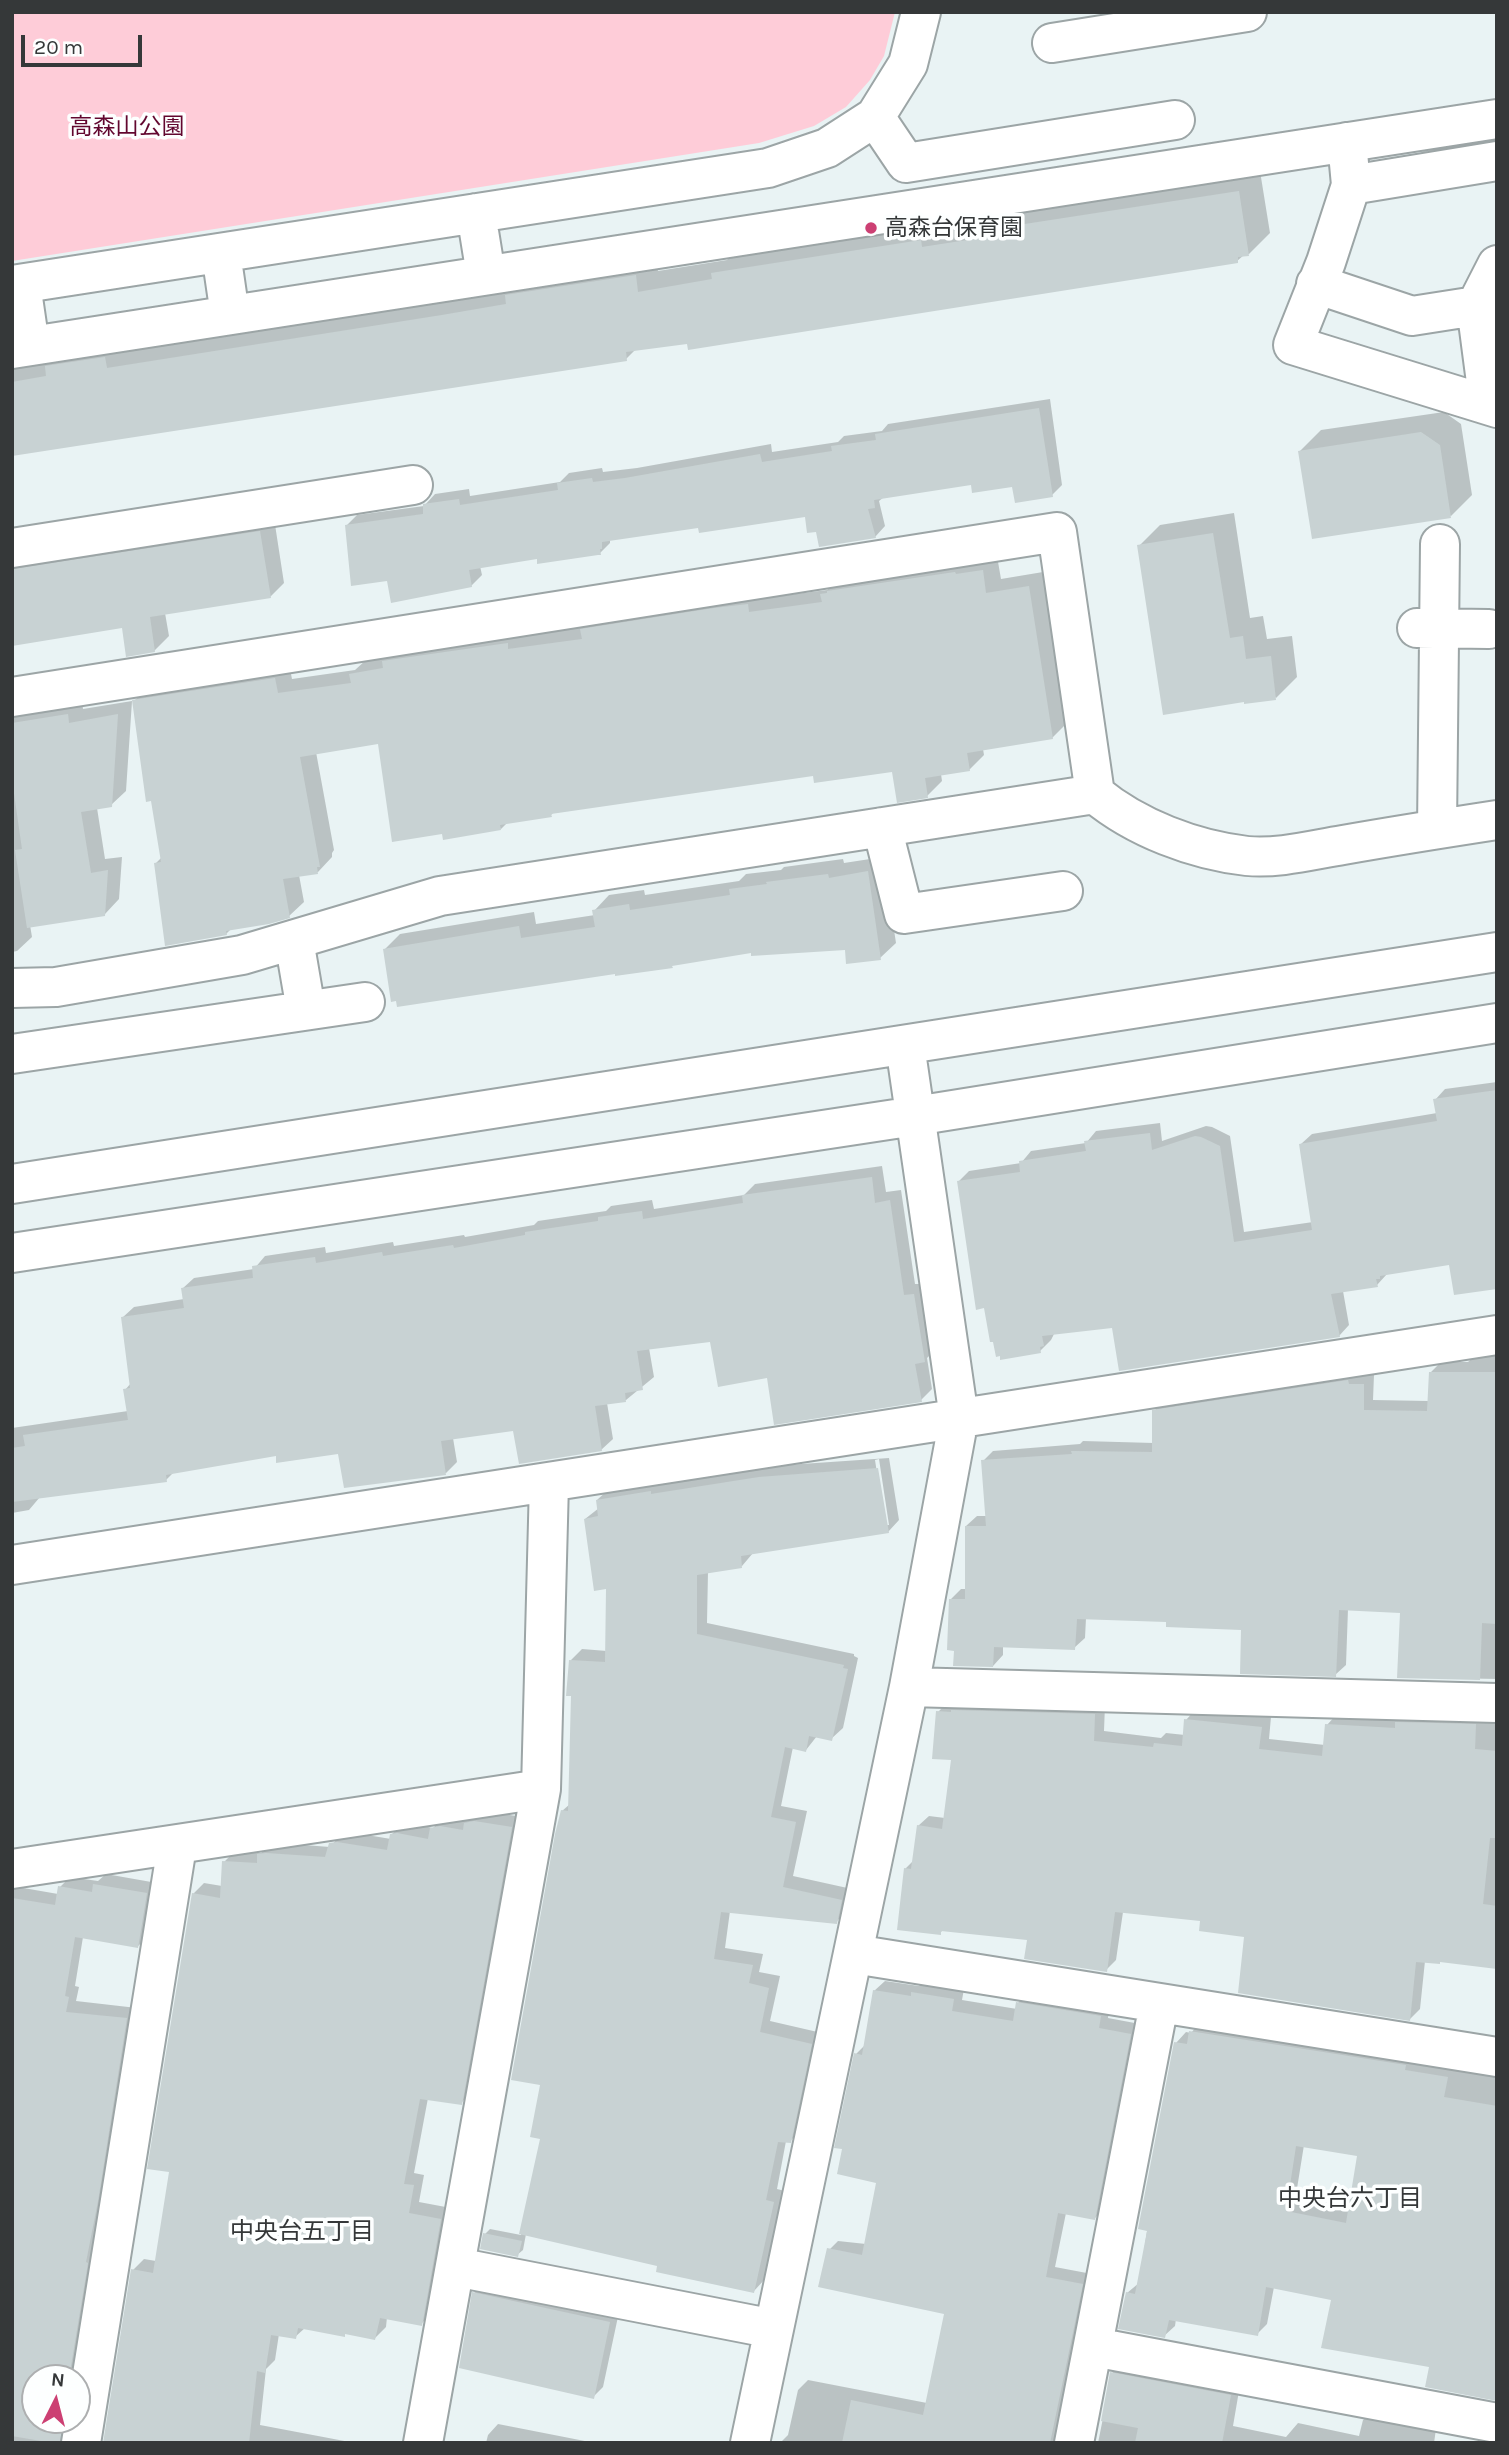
<!DOCTYPE html>
<meta charset="utf-8">
<style>
body{margin:0}
#map{position:relative;width:1509px;height:2455px;overflow:hidden;background:#e9f3f4;font-family:Karla,sans-serif}
canvas{display:block}
.frame{position:absolute;inset:0;border:14px solid #353839;pointer-events:none}
.north{position:absolute;left:21px;top:2364px;width:70px;height:70px;box-sizing:border-box;background:#fdffff;border:2px solid #adafb0;border-radius:50%;rotate:6deg;font-size:19px;font-weight:700;line-height:28px;text-align:center;color:#353839}
.north::after{content:'';display:block;margin:auto;width:24px;height:32px;background:#cc4073;clip-path:polygon(50% 0,100% 100%,50% 72%,0 100%)}
.scale{position:absolute;left:21px;top:35px;width:121px;height:32px;box-sizing:border-box;border:4px solid #353839;border-top:0;padding-left:9px;font-size:21px;line-height:24px;white-space:nowrap;color:#353839;-webkit-text-stroke:5px #fdffff;paint-order:stroke}
</style>
<div id="map">
<canvas width="1509" height="2455"></canvas>
<div class="frame"></div>
<div class="north">N</div>
<div class="scale">20 m</div>
</div>
<script>
const g = document.querySelector('canvas').getContext('2d');
g.lineJoin = 'round';
function paint(path, color) {
  g.fillStyle = color;
  g.fill(path, 'evenodd');
}
function strokePath(path, color, width, dash) {
  g.strokeStyle = color;
  g.lineWidth = width;
  g.lineCap = dash ? 'butt' : 'round';
  g.setLineDash(dash || []);
  g.stroke(path);
}
function write(font, color, halo, rows, align = 'center') {
  g.font = font + ' Karla,"Noto Sans JP",sans-serif';
  g.lineWidth = 7;
  g.setLineDash([]);
  g.textBaseline = 'middle';
  g.strokeStyle = halo;
  g.fillStyle = color;
  for (const [text, x, y, turn = 0] of rows) {
    g.save();
    g.translate(x, y);
    g.rotate((+turn || 0) * Math.PI / 180);
    g.textAlign = isNaN(turn) ? turn : align;
    if (halo) g.strokeText(text, 0, 0);
    g.fillText(text, 0, 0);
    g.restore();
  }
}
paint(new Path2D(`
 M 12,12 L 895,12 L 884,56 L 870,80 L 846,107 L 814,126 L 759,143 L 12,261 Z`), '#feccd8');
paint(new Path2D(`
 M 1260,171 L 1270,233 L 1249,254 L 1244,255 L 1237,261 L 637,348 L 626,359 L 12,454 L 12,365 L 656,254 L 658,271 L 727,260 L 734,252 L 942,220 L 943,226 L 1002,217 L 1009,210 Z
 M 1050,399 L 1062,485 L 1052,495 L 1014,485 L 973,483 L 884,497 L 879,501 L 885,526 L 875,537 L 818,530 L 806,515 L 699,526 L 610,539 L 610,543 L 600,553 L 538,557 L 480,566 L 482,575 L 471,586 L 389,579 L 352,584 L 346,526 L 357,515 L 424,506 L 435,494 L 469,489 L 470,496 L 560,482 L 569,473 L 602,468 L 603,472 L 637,468 L 771,444 L 772,452 L 838,442 L 844,436 L 882,431 L 888,424 Z
 M 1444,412 L 1461,424 L 1472,495 L 1451,516 L 1300,451 L 1321,430 Z
 M 1234,513 L 1250,618 L 1263,616 L 1267,639 L 1292,636 L 1297,677 L 1276,698 L 1139,546 L 1160,525 Z
 M 274,518 L 284,583 L 270,597 L 165,613 L 169,636 L 154,651 L 124,626 L 12,645 L 12,567 Z
 M 997,556 L 1001,579 L 1043,572 L 1067,723 L 1052,738 L 983,749 L 984,755 L 969,770 L 941,774 L 942,781 L 927,796 L 894,770 L 815,775 L 554,812 L 551,815 L 508,822 L 501,829 L 379,742 L 316,752 L 334,850 L 332,853 L 332,857 L 318,872 L 299,875 L 304,902 L 289,916 L 232,928 L 226,934 L 156,863 L 162,857 L 134,701 L 149,686 L 289,664 L 292,679 L 355,670 L 366,660 L 586,626 L 597,615 L 763,590 L 764,598 L 827,590 L 837,580 Z
 M 82,700 L 83,709 L 132,701 L 126,791 L 111,805 L 97,808 L 105,859 L 122,857 L 119,899 L 105,914 L 30,925 L 32,937 L 17,951 L 12,952 L 12,709 Z
 M 883,857 L 896,943 L 880,958 L 846,948 L 752,951 L 616,972 L 385,949 L 400,934 L 534,912 L 536,924 L 595,915 L 594,911 L 609,895 L 644,890 L 645,895 L 739,881 L 746,874 L 781,870 L 784,867 L 843,859 L 844,863 Z
 M 1497,1082 L 1497,1287 L 1450,1263 L 1387,1274 L 1377,1285 L 1343,1291 L 1349,1325 L 1339,1336 L 1113,1326 L 1054,1334 L 1051,1340 L 1040,1351 L 958,1182 L 969,1171 L 1021,1163 L 1031,1151 L 1086,1143 L 1096,1131 L 1160,1123 L 1162,1141 L 1206,1126 L 1212,1127 L 1230,1136 L 1244,1232 L 1313,1222 L 1301,1144 L 1312,1134 L 1437,1113 L 1435,1100 L 1445,1089 Z
 M 882,1166 L 886,1192 L 901,1190 L 915,1284 L 925,1284 L 936,1349 L 927,1358 L 932,1389 L 921,1400 L 769,1376 L 711,1340 L 649,1348 L 654,1377 L 626,1400 L 607,1403 L 613,1439 L 601,1450 L 515,1429 L 453,1438 L 457,1462 L 446,1473 L 340,1452 L 277,1454 L 174,1472 L 166,1480 L 40,1497 L 29,1510 L 12,1513 L 12,1428 L 128,1411 L 125,1390 L 131,1383 L 122,1318 L 134,1307 L 184,1299 L 182,1289 L 194,1278 L 254,1269 L 265,1256 L 325,1247 L 326,1253 L 393,1242 L 394,1246 L 464,1235 L 465,1237 L 534,1225 L 538,1221 L 606,1211 L 611,1206 L 652,1200 L 654,1209 L 744,1195 L 755,1184 Z
 M 1497,1349 L 1497,1679 L 1399,1677 L 1401,1611 L 1348,1609 L 1346,1665 L 1335,1675 L 1243,1628 L 1168,1621 L 1086,1618 L 1085,1638 L 1074,1648 L 1003,1646 L 1003,1655 L 993,1666 L 951,1599 L 961,1589 L 966,1589 L 966,1526 L 977,1516 L 987,1516 L 983,1461 L 993,1451 L 1080,1444 L 1083,1441 L 1154,1443 L 1154,1411 L 1165,1401 L 1359,1375 L 1374,1375 L 1373,1400 L 1429,1401 L 1431,1372 L 1441,1362 L 1468,1362 L 1478,1352 Z
 M 889,1458 L 899,1520 L 888,1532 L 753,1553 L 742,1566 L 708,1572 L 707,1623 L 854,1654 L 854,1656 L 858,1658 L 843,1728 L 831,1739 L 817,1736 L 806,1750 L 793,1747 L 781,1806 L 807,1811 L 793,1876 L 852,1889 L 848,1910 L 836,1922 L 730,1911 L 725,1948 L 763,1954 L 759,1972 L 780,1976 L 770,2021 L 822,2033 L 802,2130 L 790,2141 L 786,2141 L 777,2189 L 785,2191 L 765,2279 L 754,2291 L 659,2265 L 526,2234 L 523,2250 L 517,2255 L 485,2234 L 490,2229 L 521,2235 L 542,2137 L 542,2084 L 562,1811 L 570,1804 L 573,1694 L 571,1660 L 582,1649 L 607,1651 L 608,1586 L 585,1519 L 599,1508 L 597,1500 L 609,1489 L 772,1466 ZM 879,1459 L 889,1525 L 885,1525 L 875,1460 Z
 M 948,1702 L 1105,1705 L 1104,1731 L 1161,1738 L 1166,1733 L 1185,1735 L 1186,1720 L 1196,1709 L 1271,1717 L 1269,1739 L 1325,1745 L 1327,1725 L 1337,1714 L 1497,1715 L 1497,1967 L 1442,1960 L 1425,1961 L 1420,2009 L 1410,2019 L 1246,1935 L 1202,1920 L 1123,1912 L 1116,1960 L 1106,1970 L 1029,1938 L 944,1929 L 940,1933 L 905,1869 L 914,1860 L 918,1826 L 929,1816 L 945,1818 L 953,1759 L 938,1712 Z
 M 486,1811 L 522,1817 L 472,2092 L 461,2103 L 428,2098 L 414,2173 L 424,2175 L 419,2202 L 451,2208 L 432,2313 L 421,2324 L 387,2317 L 386,2327 L 375,2338 L 347,2332 L 344,2335 L 305,2328 L 295,2337 L 279,2334 L 275,2360 L 266,2369 L 260,2425 L 355,2443 L 105,2443 L 133,2270 L 144,2259 L 156,2261 L 171,2170 L 193,1894 L 204,1883 L 222,1886 L 224,1862 L 235,1851 L 261,1853 L 270,1844 L 278,1843 L 330,1847 L 342,1833 L 349,1832 L 391,1839 L 391,1835 L 402,1824 L 409,1823 L 433,1828 L 443,1818 Z
 M 106,1874 L 157,1883 L 149,1936 L 138,1946 L 83,1937 L 75,1986 L 79,1987 L 76,2001 L 137,2008 L 77,2378 L 35,2378 L 35,2420 L 71,2420 L 73,2443 L 12,2443 L 12,1886 L 58,1894 L 60,1887 L 70,1877 L 98,1881 Z
 M 885,1981 L 919,1986 L 923,1982 L 964,1989 L 962,2000 L 1017,2009 L 1018,2003 L 1028,1992 L 1110,2006 L 1108,2018 L 1140,2024 L 1105,2208 L 1094,2219 L 1066,2213 L 1055,2267 L 1092,2274 L 1066,2443 L 780,2443 L 788,2435 L 798,2390 L 808,2380 L 927,2403 L 946,2313 L 828,2251 L 838,2241 L 866,2244 L 878,2182 L 856,2054 L 865,2045 L 874,1991 Z
 M 1201,2021 L 1497,2073 L 1497,2399 L 1333,2299 L 1274,2287 L 1267,2324 L 1257,2334 L 1176,2319 L 1175,2326 L 1164,2336 L 1127,2293 L 1139,2283 L 1176,2043 L 1186,2032 L 1191,2033 ZM 1304,2145 L 1360,2155 L 1350,2212 L 1295,2201 Z
 M 484,2283 L 619,2312 L 603,2387 L 593,2397 L 474,2293 Z
 M 1122,2363 L 1240,2385 L 1233,2426 L 1286,2437 L 1298,2423 L 1359,2436 L 1363,2420 L 1373,2410 L 1437,2422 L 1434,2443 L 1098,2443 L 1112,2373 Z
 M 498,2424 L 595,2443 L 486,2443 L 488,2435 Z`), '#0003');
paint(new Path2D(`
 M 1239,191 L 1249,256 L 1238,257 L 1238,263 L 688,350 L 687,344 L 626,352 L 627,361 L 12,456 L 12,382 L 46,376 L 45,366 L 105,357 L 107,368 L 442,315 L 506,304 L 505,295 L 636,275 L 638,292 L 712,279 L 711,273 L 921,240 L 922,247 L 987,237 L 986,230 Z
 M 1039,408 L 1053,497 L 1015,503 L 1012,487 L 972,493 L 971,485 L 874,500 L 875,508 L 868,509 L 876,538 L 819,547 L 816,532 L 807,533 L 805,517 L 699,533 L 698,528 L 602,542 L 602,549 L 600,549 L 601,555 L 598,555 L 537,564 L 537,559 L 469,570 L 472,587 L 391,603 L 387,581 L 351,586 L 345,525 L 423,514 L 423,504 L 459,499 L 460,505 L 558,490 L 557,483 L 592,478 L 593,482 L 625,478 L 760,454 L 762,462 L 832,451 L 831,446 L 876,440 L 875,434 Z
 M 1421,432 L 1440,445 L 1451,518 L 1312,539 L 1298,451 Z
 M 260,531 L 271,598 L 150,617 L 155,652 L 126,657 L 122,628 L 12,646 L 12,569 Z
 M 1213,533 L 1230,638 L 1243,636 L 1246,659 L 1271,656 L 1276,700 L 1244,704 L 1244,702 L 1163,715 L 1137,545 Z
 M 983,570 L 986,593 L 1029,586 L 1053,739 L 967,753 L 970,771 L 925,778 L 928,798 L 897,803 L 892,772 L 814,783 L 813,776 L 551,814 L 552,817 L 500,825 L 501,830 L 443,840 L 442,834 L 392,842 L 378,744 L 300,757 L 320,867 L 317,867 L 318,874 L 283,879 L 290,918 L 269,924 L 226,931 L 227,935 L 165,946 L 154,863 L 161,862 L 151,801 L 146,802 L 132,700 L 275,678 L 278,693 L 351,683 L 349,674 L 383,668 L 382,661 L 508,643 L 508,649 L 582,639 L 580,629 L 714,608 L 748,604 L 749,612 L 822,602 L 820,594 L 827,593 L 827,591 L 955,572 L 956,574 Z
 M 68,714 L 69,723 L 118,714 L 112,807 L 81,812 L 91,873 L 108,870 L 105,916 L 27,928 L 15,850 L 22,849 L 12,779 L 12,723 Z
 M 868,871 L 881,960 L 846,964 L 845,950 L 751,956 L 751,953 L 672,966 L 673,968 L 615,976 L 615,974 L 397,1007 L 396,1001 L 391,1002 L 383,949 L 519,926 L 521,938 L 595,927 L 592,910 L 629,904 L 630,910 L 730,895 L 729,889 L 767,884 L 766,882 L 828,874 L 829,878 Z
 M 1497,1090 L 1497,1289 L 1454,1295 L 1449,1265 L 1380,1276 L 1380,1279 L 1376,1279 L 1378,1287 L 1331,1294 L 1340,1337 L 1119,1371 L 1112,1328 L 1042,1336 L 1044,1346 L 1040,1347 L 1041,1353 L 1000,1360 L 1000,1356 L 996,1357 L 993,1342 L 990,1342 L 984,1308 L 976,1310 L 957,1181 L 1020,1172 L 1019,1161 L 1086,1151 L 1084,1141 L 1150,1133 L 1152,1150 L 1195,1136 L 1201,1137 L 1220,1146 L 1234,1242 L 1312,1230 L 1299,1144 L 1437,1121 L 1433,1099 Z
 M 872,1177 L 875,1203 L 890,1200 L 904,1295 L 914,1294 L 925,1362 L 915,1364 L 922,1402 L 774,1425 L 767,1378 L 718,1387 L 710,1342 L 637,1351 L 643,1390 L 625,1393 L 626,1402 L 595,1406 L 602,1451 L 519,1464 L 513,1431 L 441,1441 L 446,1475 L 344,1488 L 338,1454 L 276,1463 L 276,1456 L 166,1475 L 167,1482 L 12,1502 L 12,1448 L 25,1446 L 23,1435 L 128,1420 L 123,1389 L 130,1388 L 121,1317 L 184,1308 L 181,1288 L 253,1278 L 252,1266 L 315,1257 L 316,1263 L 382,1252 L 383,1256 L 453,1245 L 454,1248 L 525,1235 L 525,1232 L 598,1221 L 598,1217 L 642,1211 L 643,1219 L 743,1203 L 742,1195 Z
 M 1429,1372 L 1497,1372 L 1497,1624 L 1482,1623 L 1480,1680 L 1397,1678 L 1400,1613 L 1339,1610 L 1336,1677 L 1240,1674 L 1241,1630 L 1166,1627 L 1166,1622 L 1077,1619 L 1075,1650 L 994,1647 L 993,1667 L 953,1666 L 954,1651 L 947,1650 L 949,1599 L 965,1599 L 965,1526 L 986,1526 L 981,1460 L 1072,1454 L 1071,1451 L 1152,1452 L 1152,1410 L 1348,1380 L 1349,1384 L 1364,1384 L 1364,1410 L 1427,1411 Z
 M 878,1468 L 889,1533 L 741,1556 L 742,1568 L 697,1575 L 697,1634 L 844,1665 L 843,1668 L 848,1669 L 832,1741 L 809,1736 L 806,1752 L 785,1747 L 771,1817 L 796,1822 L 783,1887 L 842,1900 L 837,1924 L 721,1912 L 714,1959 L 753,1965 L 749,1983 L 769,1988 L 760,2032 L 812,2044 L 791,2143 L 778,2142 L 766,2200 L 774,2202 L 754,2293 L 656,2272 L 657,2266 L 519,2234 L 540,2139 L 530,2137 L 540,2085 L 511,2080 L 555,1834 L 561,1810 L 568,1811 L 571,1696 L 566,1696 L 569,1660 L 605,1662 L 606,1589 L 594,1591 L 584,1519 L 598,1516 L 596,1500 L 651,1491 L 651,1494 L 759,1477 Z
 M 951,1710 L 1095,1714 L 1094,1741 L 1153,1747 L 1154,1743 L 1182,1746 L 1184,1719 L 1262,1727 L 1259,1749 L 1322,1756 L 1325,1724 L 1395,1728 L 1395,1722 L 1476,1724 L 1475,1749 L 1497,1751 L 1497,1838 L 1490,1838 L 1483,1904 L 1497,1906 L 1497,1969 L 1440,1962 L 1440,1964 L 1416,1962 L 1410,2021 L 1238,1993 L 1244,1937 L 1199,1931 L 1200,1921 L 1115,1912 L 1107,1972 L 1024,1959 L 1027,1940 L 941,1931 L 941,1935 L 897,1930 L 904,1868 L 911,1869 L 917,1825 L 942,1829 L 951,1760 L 932,1759 L 936,1711 L 951,1712 Z
 M 474,1821 L 512,1827 L 462,2105 L 420,2099 L 404,2184 L 414,2185 L 409,2213 L 441,2219 L 422,2326 L 380,2318 L 375,2340 L 345,2334 L 345,2337 L 298,2328 L 296,2339 L 271,2335 L 265,2373 L 257,2371 L 249,2443 L 103,2443 L 131,2269 L 153,2273 L 169,2172 L 147,2169 L 192,1893 L 220,1898 L 222,1861 L 257,1863 L 257,1854 L 266,1853 L 325,1857 L 329,1843 L 337,1842 L 387,1850 L 390,1834 L 397,1833 L 428,1839 L 430,1828 L 440,1826 L 463,1830 L 464,1823 Z
 M 93,1884 L 147,1893 L 138,1948 L 75,1937 L 65,1996 L 69,1997 L 66,2012 L 127,2018 L 98,2201 L 86,2262 L 88,2263 L 69,2378 L 35,2378 L 35,2420 L 63,2420 L 60,2443 L 53,2443 L 12,2436 L 12,1898 L 55,1905 L 58,1886 L 92,1892 Z
 M 873,1990 L 911,1996 L 911,1992 L 954,1999 L 952,2011 L 1013,2021 L 1016,2002 L 1101,2016 L 1099,2028 L 1131,2034 L 1095,2220 L 1058,2213 L 1046,2277 L 1083,2284 L 1050,2443 L 842,2443 L 851,2400 L 923,2415 L 944,2314 L 818,2287 L 827,2248 L 862,2255 L 876,2183 L 837,2174 L 842,2149 L 834,2148 L 854,2053 L 862,2055 Z
 M 1189,2031 L 1406,2065 L 1405,2070 L 1448,2077 L 1444,2097 L 1497,2106 L 1497,2401 L 1425,2387 L 1429,2367 L 1321,2348 L 1331,2300 L 1266,2287 L 1258,2336 L 1169,2320 L 1165,2338 L 1118,2329 L 1126,2292 L 1135,2294 L 1147,2231 L 1138,2229 L 1174,2042 L 1187,2044 ZM 1296,2146 L 1357,2156 L 1346,2223 L 1286,2211 Z
 M 483,2233 L 522,2241 L 518,2257 L 480,2249 Z
 M 472,2292 L 610,2322 L 594,2399 L 459,2368 Z
 M 1110,2372 L 1231,2395 L 1222,2443 L 1135,2443 L 1138,2428 L 1101,2421 Z`), '#c8d2d3');
const minor = new Path2D(`
 M 1052,43 L 1247,12
 M 875,117 L 906,163 L 1175,120
 M 1347,142 L 1351,185 L 1326,262 L 1293,345 L 1497,408
 M 1351,185 L 1497,161
 M 476,213 L 486,275
 M 221,253 L 230,315
 M 21,284 L 30,346
 M 1316,284 L 1412,316 L 1476,306 L 1497,265
 M 12,285 L 768,168 L 827,148 L 875,117 L 908,64 L 921,12
 M 1476,306 L 1489,405
 M 12,349 L 1497,119
 M 12,548 L 413,485
 M 1417,628 L 1489,629
 M 12,697 L 1057,532 L 1095,794
 M 882,827 L 904,914 L 1063,891
 M 1437,829 L 1440,544
 M 294,940 L 306,1010
 M 12,988 L 56,987 L 242,955 L 440,896 L 1095,794 C 1136,828 1194,850 1247,856 C 1278,859 1312,850 1343,845 C 1394,836 1445,828 1497,820
 M 12,1054 L 365,1002
 M 12,1184 L 1497,952
 M 12,1253 L 915,1116 L 1497,1023
 M 12,1565 L 1497,1335
 M 909,1687 L 1497,1703
 M 12,1869 L 541,1789
 M 854,1954 L 1497,2057
 M 456,2267 L 774,2329
 M 1094,2347 L 1497,2423
 M 81,2443 L 177,1846
 M 423,2443 L 541,1789 L 549,1483
 M 750,2443 L 909,1687 L 959,1418 L 905,1045
 M 1074,2443 L 1159,2004`);
strokePath(minor, '#9ca5a6', 42);
strokePath(minor, '#fff', 38);
for (const [x, y, r, color] of [
 [871,228,7,"#cc4073"]
]) {
  const dot = new Path2D();
  dot.arc(x, y, r, 0, 2 * Math.PI);
  g.fillStyle = color;
  g.fill(dot);
  strokePath(dot, '#fdffff', 2.5);
}
write('23px', '#62072f', '#fdffff', [
 ["高森山公園",127,127]
]);
write('23px', '#353839', '#fdffff', [
 ["高森台保育園",885,228]
], 'left');
write('24px', '#353839', '#fdffff', [
 ["中央台六丁目",1350,2199],
 ["中央台五丁目",302,2232]
]);
</script>
